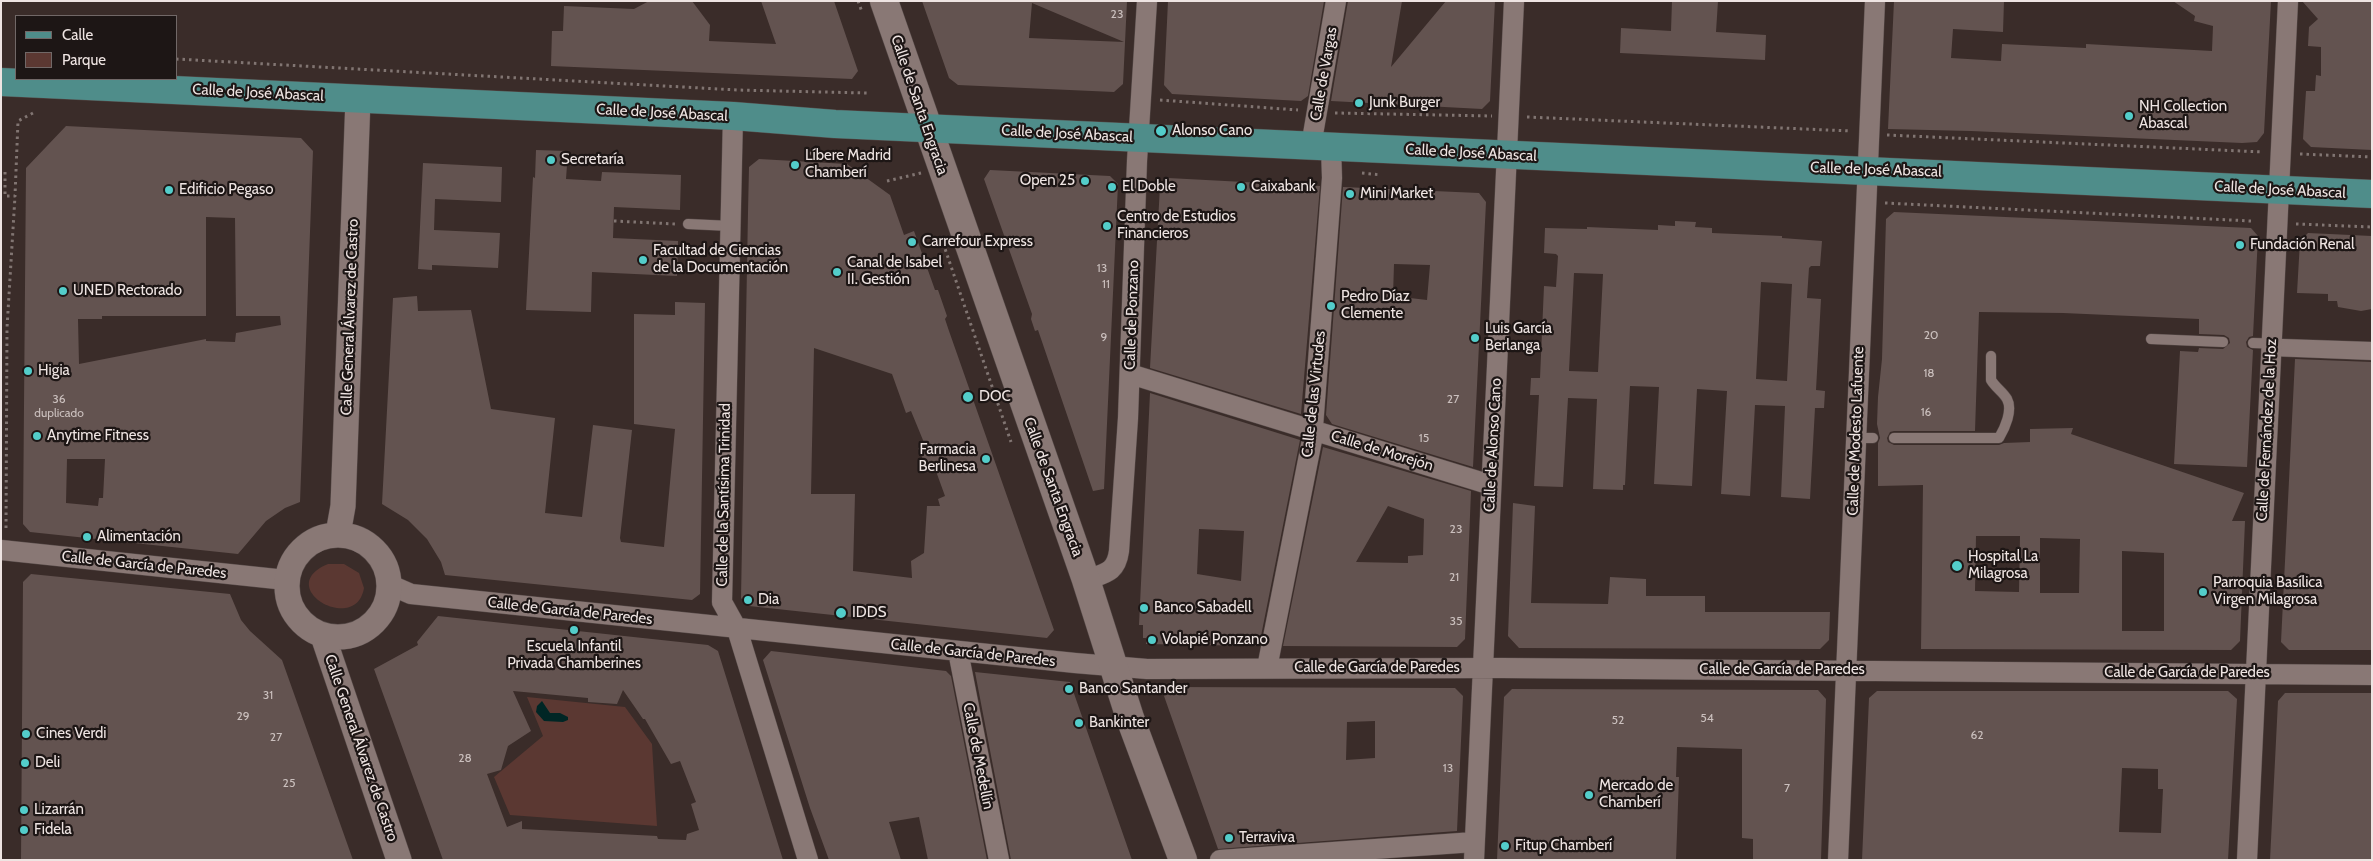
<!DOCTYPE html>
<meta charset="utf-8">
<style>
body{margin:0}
#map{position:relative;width:2373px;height:861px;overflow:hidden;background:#3a2c29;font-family:Cabin,sans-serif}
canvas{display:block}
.frame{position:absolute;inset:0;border:2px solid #eee4e2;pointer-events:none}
.legend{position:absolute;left:15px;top:15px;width:162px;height:65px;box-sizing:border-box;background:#1d1615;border:1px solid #716867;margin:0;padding:6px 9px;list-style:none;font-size:15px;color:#eee4e2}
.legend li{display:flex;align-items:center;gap:10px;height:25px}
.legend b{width:25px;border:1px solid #716867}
</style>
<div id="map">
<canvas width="2373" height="861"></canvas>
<div class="frame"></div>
<ul class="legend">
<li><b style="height:6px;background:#4f8d8a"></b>Calle</li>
<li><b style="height:14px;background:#5b3832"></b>Parque</li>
</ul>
</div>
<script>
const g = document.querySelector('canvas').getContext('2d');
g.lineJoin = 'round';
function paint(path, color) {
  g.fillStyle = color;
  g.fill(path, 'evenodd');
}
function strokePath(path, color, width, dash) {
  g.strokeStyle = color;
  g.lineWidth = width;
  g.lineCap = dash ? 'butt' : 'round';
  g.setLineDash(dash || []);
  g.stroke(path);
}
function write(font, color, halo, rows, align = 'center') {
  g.font = font + ' Cabin,sans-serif';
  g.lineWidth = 4.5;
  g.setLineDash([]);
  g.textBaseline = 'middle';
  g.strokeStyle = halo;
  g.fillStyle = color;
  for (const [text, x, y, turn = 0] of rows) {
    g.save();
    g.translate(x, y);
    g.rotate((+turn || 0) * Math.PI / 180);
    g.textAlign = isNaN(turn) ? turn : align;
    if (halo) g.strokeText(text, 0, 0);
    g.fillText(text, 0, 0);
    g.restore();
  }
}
paint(new Path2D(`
 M 328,564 L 344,564 L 359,573 L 364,588 C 356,636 272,587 328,564 Z
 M 527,697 L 625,707 L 652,744 L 657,826 L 510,815 L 494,777 L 543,736 Z`), '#5b3832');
paint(new Path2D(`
 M 542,701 L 550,713 L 560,713 L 568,717 L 568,720 L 563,722 L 544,721 L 536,712 L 537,706 Z`), '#002625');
paint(new Path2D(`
 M 649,1 L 692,1 L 710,25 L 709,41 L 776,44 L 761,1 L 834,1 L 858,71 L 852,79 L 551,66 L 552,31 L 563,31 L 564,6 L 634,9 Z
 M 922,1 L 1127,1 L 1123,84 L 1114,92 L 958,85 L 949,78 ZM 1032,3 L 1124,42 L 1029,38 Z
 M 1168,1 L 1324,1 L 1308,96 L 1301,101 L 1172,94 L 1164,85 Z
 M 1348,1 L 1402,1 L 1391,67 L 1446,1 L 1495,1 L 1490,101 L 1482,109 L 1331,101 Z
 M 1672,1 L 1718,1 L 1716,32 L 1766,35 L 1765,60 L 1620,53 L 1621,28 L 1671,31 Z
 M 1894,1 L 2004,1 L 2003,32 L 1953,29 L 1951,58 L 2001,61 L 2002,44 L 2086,48 L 2086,44 L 2212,51 L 2213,26 L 2194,21 L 2195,16 L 2173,1 L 2271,1 L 2264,133 L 2257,142 L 2242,143 L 1971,131 L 1888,129 Z
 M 2302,1 L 2372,1 L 2372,150 L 2311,147 L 2303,139 L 2306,91 L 2315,91 L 2316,75 L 2321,76 L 2321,47 L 2308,46 L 2309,27 L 2318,19 Z
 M 66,126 L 301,138 L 313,151 L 300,502 L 285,508 L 266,521 L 238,554 L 30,532 L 23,524 L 26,168 ZM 206,217 L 235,218 L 236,316 L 280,316 L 281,325 L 236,333 L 235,342 L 206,341 L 206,339 L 79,364 L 78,319 L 102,319 L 102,316 L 206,316 ZM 67,459 L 105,459 L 103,498 L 99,498 L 98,506 L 66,503 Z
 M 536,150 L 568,151 L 566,179 L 601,181 L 602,172 L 681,175 L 680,210 L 614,207 L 613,238 L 678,241 L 677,276 L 592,272 L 591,312 L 526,310 L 533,177 L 535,178 Z
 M 759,159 L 847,164 L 890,195 L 904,235 L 914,231 L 935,290 L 938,290 L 947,316 L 945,319 L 949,331 L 1054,630 L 1047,638 L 749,606 L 741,598 L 748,212 L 749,167 ZM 814,348 L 892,374 L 906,413 L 911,411 L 925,445 L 918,448 L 926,467 L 933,463 L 945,496 L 938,499 L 940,506 L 927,506 L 924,553 L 911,561 L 912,578 L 853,571 L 855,494 L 811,494 Z
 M 423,163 L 502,167 L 501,202 L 435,199 L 434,230 L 500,233 L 498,268 L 432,265 L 432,270 L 418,269 Z
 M 990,170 L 1110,176 L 1118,184 L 1104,489 L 1093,491 L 1038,330 L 1035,331 L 1031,319 L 1032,314 L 984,179 Z
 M 1168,178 L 1320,186 L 1301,414 L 1150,368 L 1160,186 Z
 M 1343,187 L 1479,193 L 1486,202 L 1473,467 L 1332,424 L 1326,415 ZM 1394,264 L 1430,265 L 1427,300 L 1393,296 Z
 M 1894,212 L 2251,228 L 2258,236 L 2253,336 L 2249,337 L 2246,342 L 2247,347 L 2253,350 L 2247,467 L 2174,464 L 2180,351 L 2198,352 L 2199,348 L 2223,349 L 2230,343 L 2229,338 L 2224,335 L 2199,334 L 2199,319 L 2063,313 L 1979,312 L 1975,431 L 1894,431 L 1890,432 L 1887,438 L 1888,442 L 1894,445 L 1999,445 L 2004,443 L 2030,442 L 2030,429 L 2073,428 L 2071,434 L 2244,493 L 2232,521 L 2245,521 L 2240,641 L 2231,650 L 1921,649 L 1923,485 L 1878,486 L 1878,443 L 1880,438 L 1877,424 L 1878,397 L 1882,359 L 1886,219 ZM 1976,536 L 2020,536 L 2019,592 L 1975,591 ZM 2040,538 L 2080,539 L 2079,593 L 2040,593 ZM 2122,551 L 2164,553 L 2164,631 L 2122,631 Z
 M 1675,221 L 1696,222 L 1695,227 L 1712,228 L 1712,233 L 1782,236 L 1782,238 L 1822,241 L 1820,266 L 1811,266 L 1809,268 L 1807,298 L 1821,299 L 1816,390 L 1825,391 L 1824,408 L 1815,408 L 1810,499 L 1781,497 L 1785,406 L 1755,405 L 1750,496 L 1721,494 L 1727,391 L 1697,389 L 1692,486 L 1654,484 L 1659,387 L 1630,386 L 1625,485 L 1623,485 L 1623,490 L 1593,489 L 1597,399 L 1568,398 L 1563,487 L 1534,486 L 1539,395 L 1530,395 L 1531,378 L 1540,378 L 1544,286 L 1556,287 L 1558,256 L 1556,254 L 1544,253 L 1545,228 L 1587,229 L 1587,227 L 1658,230 L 1658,225 L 1675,226 ZM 1574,273 L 1603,274 L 1598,372 L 1569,371 ZM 1761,282 L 1792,284 L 1787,381 L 1756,379 Z
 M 2308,233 L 2372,236 L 2372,309 L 2361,311 L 2338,307 L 2337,301 L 2328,301 L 2328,294 L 2297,293 L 2300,241 Z
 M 417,296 L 418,311 L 471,310 L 491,409 L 555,418 L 545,513 L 582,517 L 593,425 L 632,430 L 620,538 L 621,542 L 664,547 L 675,429 L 634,424 L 634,314 L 675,315 L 675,302 L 705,303 L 700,594 L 692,600 L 445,575 L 441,562 L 427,539 L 408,520 L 382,504 L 393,298 Z
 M 2295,359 L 2372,362 L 2372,650 L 2289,650 L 2281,642 Z
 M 1150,393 L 1300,440 L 1259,646 L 1146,644 L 1146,638 L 1143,638 L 1143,625 L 1139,625 ZM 1199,529 L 1244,531 L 1241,581 L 1197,574 Z
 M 1323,447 L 1471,491 L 1465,639 L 1457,647 L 1283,646 ZM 1388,506 L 1424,519 L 1423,555 L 1408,556 L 1408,563 L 1356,562 Z
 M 1513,503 L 1535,506 L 1531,603 L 1608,604 L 1610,577 L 1646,579 L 1646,596 L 1705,596 L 1705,612 L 1830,612 L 1829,640 L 1820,649 L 1519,648 L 1508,636 Z
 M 31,574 L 230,594 L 241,620 L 250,631 L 282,660 L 353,860 L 21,860 L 23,582 Z
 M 438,616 L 708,645 L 718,651 L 783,860 L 443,860 L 374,669 L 418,645 L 417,642 ZM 623,690 L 643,719 L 645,719 L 671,764 L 680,761 L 696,802 L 691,804 L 699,830 L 687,834 L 686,840 L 658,839 L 657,836 L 522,829 L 522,821 L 507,827 L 487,774 L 501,770 L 508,746 L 531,731 L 513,691 L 588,698 L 588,702 L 617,704 Z
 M 771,651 L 946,671 L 951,676 L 987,860 L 928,860 L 919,817 L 889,822 L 901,860 L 829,860 L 810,808 L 763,660 Z
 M 975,672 L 1070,682 L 1132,860 L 1011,860 Z
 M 1170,687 L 1455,688 L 1463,696 L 1457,831 L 1218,849 L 1164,696 ZM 1375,721 L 1375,758 L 1346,760 L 1347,722 Z
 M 1512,689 L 1818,690 L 1826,699 L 1821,860 L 1753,860 L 1753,839 L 1742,838 L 1742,749 L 1677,747 L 1676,777 L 1679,777 L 1676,860 L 1497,860 L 1504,697 Z
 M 1877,691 L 2228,691 L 2237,699 L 2228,860 L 1862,860 L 1869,698 ZM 2122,768 L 2158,769 L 2158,789 L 2163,789 L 2161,833 L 2119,832 Z
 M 2285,693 L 2372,693 L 2372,860 L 2270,860 L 2278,701 Z`), '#635350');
const service = new Path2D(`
 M 688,224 L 731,226
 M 2151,339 L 2223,342
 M 2253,343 L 2372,347
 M 2271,351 L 2372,355
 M 1856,438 L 1873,438
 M 1894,438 L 1999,438 C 2005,428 2013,410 2007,399 C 2003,392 1995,387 1991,380 L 1991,356`);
const minor = new Path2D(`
 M 733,116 L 722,602 L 737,629 L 808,860
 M 1311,146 L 1336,1
 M 1130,374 L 1491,485
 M 1,550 L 286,580
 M 1086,580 C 1105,573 1116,573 1119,551 L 1128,418 L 1137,161 L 1147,1
 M 388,584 L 411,594 L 1075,663 L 1147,669 L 1502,668 L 2372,675
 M 958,651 L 999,860
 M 1267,668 L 1312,440 L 1332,178 L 1331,147
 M 1220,860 L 1474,842
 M 1474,860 L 1514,1
 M 1838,860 L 1875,1
 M 2247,860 L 2288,1`);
const tertiary = new Path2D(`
 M 338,534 L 343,506 L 358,99
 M287 586a51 51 0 1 1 102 0a51 51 0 1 1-102 0Z
 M 323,636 L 399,860`);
const secondary = new Path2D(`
 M 884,1 L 1086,580 L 1130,718 L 1183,860`);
const primary = new Path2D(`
 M 1,82 L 733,116 L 835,124 L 2372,194`);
strokePath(service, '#564a48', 11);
strokePath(minor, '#564a48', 21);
strokePath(tertiary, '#564a48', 26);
strokePath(secondary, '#564a48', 29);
strokePath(primary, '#564a48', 29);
strokePath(new Path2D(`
 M 858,1 L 862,12
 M 176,59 L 737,90 L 867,93
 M 1160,100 L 1298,110
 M 1335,113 L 1492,116
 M 1527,117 L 1851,131
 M 1887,135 L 2263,152
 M 809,153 L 865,157
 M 2300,154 L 2372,157
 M 5,172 L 5,196 L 15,196 L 18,121 L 33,113
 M 1362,173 L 1381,175
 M 887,181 L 921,173
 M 1885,203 L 2251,221
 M 614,221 L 675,224
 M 2296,224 L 2372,227
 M 941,237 L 1011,442
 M 6,528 L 7,328 L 15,196`), '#817572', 3, [2.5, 4]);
strokePath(service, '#897875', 10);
strokePath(minor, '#897875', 20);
strokePath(tertiary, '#897875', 25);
strokePath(secondary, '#897875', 28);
strokePath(primary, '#4f8d8a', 28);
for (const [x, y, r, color] of [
 [1359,103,5,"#53cdca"],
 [2129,116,5,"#53cdca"],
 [1161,131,6,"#53cdca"],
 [551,160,5,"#53cdca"],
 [795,165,5,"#53cdca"],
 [1085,181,5,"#53cdca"],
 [1112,187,5,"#53cdca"],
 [1241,187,5,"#53cdca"],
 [169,190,5,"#53cdca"],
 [1350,194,5,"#53cdca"],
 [1107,226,5,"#53cdca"],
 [912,242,5,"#53cdca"],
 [2240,245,5,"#53cdca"],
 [643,260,5,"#53cdca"],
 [837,272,5,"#53cdca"],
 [63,291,5,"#53cdca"],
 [1331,306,5,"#53cdca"],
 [1475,338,5,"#53cdca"],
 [28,371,5,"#53cdca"],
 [968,397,6,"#53cdca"],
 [37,436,5,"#53cdca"],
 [986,459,5,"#53cdca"],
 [87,537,5,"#53cdca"],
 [1957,566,6,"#53cdca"],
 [2203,592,5,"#53cdca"],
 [748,600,5,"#53cdca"],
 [1144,608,5,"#53cdca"],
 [841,613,6,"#53cdca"],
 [574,630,5,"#53cdca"],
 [1152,640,5,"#53cdca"],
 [1069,689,5,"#53cdca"],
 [1079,723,5,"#53cdca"],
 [26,734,5,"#53cdca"],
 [25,763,5,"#53cdca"],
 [1589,795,5,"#53cdca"],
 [24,810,5,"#53cdca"],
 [24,830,5,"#53cdca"],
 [1229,838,5,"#53cdca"],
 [1505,846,5,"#53cdca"]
]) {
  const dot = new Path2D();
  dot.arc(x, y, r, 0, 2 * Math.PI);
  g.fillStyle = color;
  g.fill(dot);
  strokePath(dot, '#1d1615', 2);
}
write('12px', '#cbc0be', null, [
 ["23",1117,14],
 ["13",1102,268],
 ["11",1106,284],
 ["20",1931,335],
 ["9",1104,337],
 ["18",1929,373],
 ["36",59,399],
 ["duplicado",59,413],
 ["27",1453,399],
 ["16",1926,412],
 ["15",1424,438],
 ["23",1456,529],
 ["21",1454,577],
 ["35",1456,621],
 ["31",268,695],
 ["29",243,716],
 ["54",1707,718],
 ["52",1618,720],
 ["62",1977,735],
 ["27",276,737],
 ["28",465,758],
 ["13",1448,768],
 ["25",289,783],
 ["7",1787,788]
]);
write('15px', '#eee4e2', '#1d1615', [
 ["Calle de Vargas",1324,74,-80],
 ["Calle de José Abascal",258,93,3],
 ["Calle de Santa Engracia",919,105,71],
 ["Calle de José Abascal",662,113,3],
 ["Calle de José Abascal",1067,134,3],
 ["Calle de José Abascal",1471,153,3],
 ["Calle de José Abascal",1876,170,2],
 ["Calle de José Abascal",2280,190,3],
 ["Calle de Ponzano",1132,315,-88],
 ["Calle General Álvarez de Castro",350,317,-88],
 ["Calle de las Virtudes",1314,394,-84],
 ["Calle de Fernández de la Hoz",2267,430,-87],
 ["Calle de Modesto Lafuente",1856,431,-88],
 ["Calle de Alonso Cano",1493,445,-87],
 ["Calle de Morejón",1382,451,17],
 ["Calle de Santa Engracia",1053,487,70],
 ["Calle de la Santísima Trinidad",724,495,-89],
 ["Calle de García de Paredes",144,565,6],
 ["Calle de García de Paredes",570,611,6],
 ["Calle de García de Paredes",973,653,6],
 ["Calle de García de Paredes",1377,668],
 ["Calle de García de Paredes",1782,670],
 ["Calle de García de Paredes",2187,673],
 ["Calle General Álvarez de Castro",361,748,71],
 ["Calle de Medellín",978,756,79]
]);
write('15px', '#eee4e2', '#1d1615', [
 ["Junk Burger",1369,103],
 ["NH Collection",2139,107],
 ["Abascal",2139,124],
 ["Alonso Cano",1172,131],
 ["Líbere Madrid",805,156],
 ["Chamberí",805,173],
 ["Secretaría",561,160],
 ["Open 25",1075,181,"right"],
 ["El Doble",1122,187],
 ["Caixabank",1251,187],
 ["Edificio Pegaso",179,190],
 ["Mini Market",1360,194],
 ["Centro de Estudios",1117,217],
 ["Financieros",1117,234],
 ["Carrefour Express",922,242],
 ["Fundación Renal",2250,245],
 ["Facultad de Ciencias",653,251],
 ["de la Documentación",653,268],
 ["Canal de Isabel",847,263],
 ["II. Gestión",847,280],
 ["UNED Rectorado",73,291],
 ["Pedro Díaz",1341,297],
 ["Clemente",1341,314],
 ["Luis García",1485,329],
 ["Berlanga",1485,346],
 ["Higia",38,371],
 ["DOC",979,397],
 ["Anytime Fitness",47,436],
 ["Farmacia",976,450,"right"],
 ["Berlinesa",976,467,"right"],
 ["Alimentación",97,537],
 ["Hospital La",1968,557],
 ["Milagrosa",1968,574],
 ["Parroquia Basílica",2213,583],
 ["Virgen Milagrosa",2213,600],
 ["Dia",758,600],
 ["Banco Sabadell",1154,608],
 ["IDDS",852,613],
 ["Volapié Ponzano",1162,640],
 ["Escuela Infantil",574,647,"center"],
 ["Privada Chamberines",574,664,"center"],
 ["Banco Santander",1079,689],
 ["Bankinter",1089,723],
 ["Cines Verdi",36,734],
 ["Deli",35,763],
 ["Mercado de",1599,786],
 ["Chamberí",1599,803],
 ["Lizarrán",34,810],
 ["Fidela",34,830],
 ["Terraviva",1239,838],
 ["Fitup Chamberí",1515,846]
], 'left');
</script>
